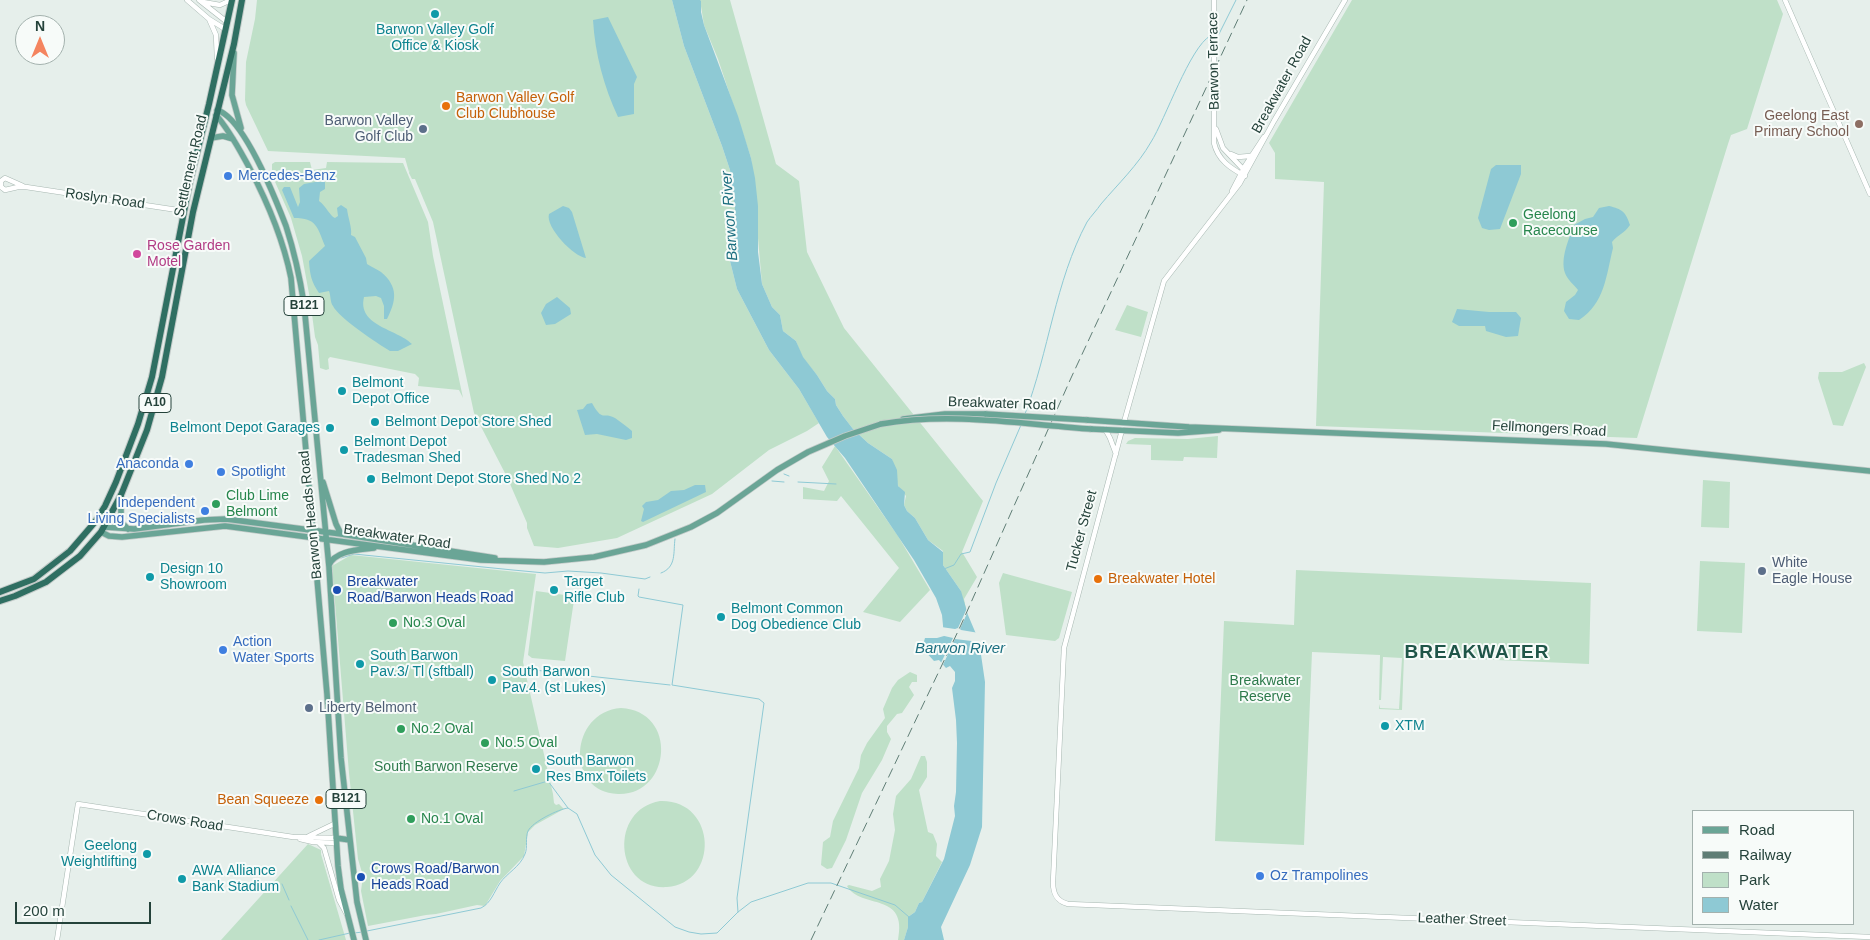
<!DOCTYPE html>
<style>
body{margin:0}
#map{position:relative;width:1870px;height:940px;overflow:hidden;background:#e6efeb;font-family:Arial,sans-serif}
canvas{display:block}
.legend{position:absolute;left:1692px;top:810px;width:162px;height:115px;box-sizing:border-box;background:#f7fbf9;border:1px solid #a3b1ad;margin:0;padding:6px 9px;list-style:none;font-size:15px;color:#24423a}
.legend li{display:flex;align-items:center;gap:10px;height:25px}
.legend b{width:25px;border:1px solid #a3b1ad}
.north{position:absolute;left:15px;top:15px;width:50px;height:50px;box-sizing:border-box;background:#f7fbf9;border:1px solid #a3b1ad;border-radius:50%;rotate:0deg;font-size:14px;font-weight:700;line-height:20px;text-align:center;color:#24423a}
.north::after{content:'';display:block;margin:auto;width:18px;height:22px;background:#f4845f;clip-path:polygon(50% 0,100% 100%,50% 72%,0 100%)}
.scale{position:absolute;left:15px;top:902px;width:136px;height:22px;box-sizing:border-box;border:2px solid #24423a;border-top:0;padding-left:6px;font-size:15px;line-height:18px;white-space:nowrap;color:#24423a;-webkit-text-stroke:4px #f7fbf9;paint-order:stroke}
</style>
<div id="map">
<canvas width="1870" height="940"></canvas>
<ul class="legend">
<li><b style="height:6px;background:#6aa596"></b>Road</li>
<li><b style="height:6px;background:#5f7d75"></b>Railway</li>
<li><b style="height:14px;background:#bfe0c8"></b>Park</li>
<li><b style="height:14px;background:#8ec9d4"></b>Water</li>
</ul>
<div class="north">N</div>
<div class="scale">200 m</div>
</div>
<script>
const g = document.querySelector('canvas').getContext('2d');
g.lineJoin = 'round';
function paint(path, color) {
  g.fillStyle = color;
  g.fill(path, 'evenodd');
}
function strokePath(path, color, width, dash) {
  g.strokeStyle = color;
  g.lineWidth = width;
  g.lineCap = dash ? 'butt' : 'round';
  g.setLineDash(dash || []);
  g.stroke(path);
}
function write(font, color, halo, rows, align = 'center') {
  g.font = font + ' Arial,sans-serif';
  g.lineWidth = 4;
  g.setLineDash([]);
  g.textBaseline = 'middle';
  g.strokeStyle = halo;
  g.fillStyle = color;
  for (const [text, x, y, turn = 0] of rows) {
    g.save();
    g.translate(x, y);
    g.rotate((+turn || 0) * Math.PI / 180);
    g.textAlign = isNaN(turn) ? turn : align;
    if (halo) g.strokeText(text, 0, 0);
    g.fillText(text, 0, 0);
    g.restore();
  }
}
paint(new Path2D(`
 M 257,0 L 672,0 L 684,46 L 722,146 L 730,170 L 735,209 L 733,247 L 730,261 L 737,289 L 769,350 L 799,389 L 819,423 L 807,431 L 769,450 L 712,494 L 617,538 L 558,548 L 534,546 L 527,528 L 527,523 L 507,477 L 474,413 L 433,222 L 415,179 L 412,179 L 409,173 L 410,169 L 409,172 L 405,158 L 268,151 L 246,105 L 245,100 L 246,62 L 255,19 Z
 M 700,0 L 730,0 L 776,164 L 799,181 L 807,252 L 844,328 L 983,501 L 962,552 L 977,577 L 964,599 L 966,609 L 943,628 L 943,622 L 961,591 L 943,565 L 943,551 L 928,540 L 915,518 L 907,511 L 904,505 L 906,496 L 898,486 L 892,459 L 868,443 L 853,429 L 843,416 L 836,405 L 835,399 L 827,391 L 817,375 L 802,357 L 796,341 L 783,331 L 780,315 L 772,307 L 762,284 L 751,158 L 718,59 L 704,25 Z
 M 1352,0 L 1777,0 L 1783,14 L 1747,129 L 1731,135 L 1728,144 L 1637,438 L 1316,426 L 1324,182 L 1275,179 L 1275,153 L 1269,143 Z
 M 275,162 L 310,162 L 312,170 L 326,168 L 327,162 L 403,163 L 428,222 L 433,256 L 463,398 L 459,390 L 418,386 L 419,378 L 415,374 L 330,357 L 328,359 L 329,369 L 326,370 L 320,368 L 318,345 L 315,337 L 310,299 L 302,256 L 291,218 L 272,175 L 272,164 Z
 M 1127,305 L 1148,312 L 1141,337 L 1115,330 Z
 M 1864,363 L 1866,367 L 1843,426 L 1833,425 L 1818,378 L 1819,372 L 1842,372 Z
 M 1218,436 L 1217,458 L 1184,457 L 1183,461 L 1151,460 L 1151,445 L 1126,444 L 1128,441 L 1135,438 L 1188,439 Z
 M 835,446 L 898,536 L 930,590 L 900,622 L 863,612 L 899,568 L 841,496 L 837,501 L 803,499 L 803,487 L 824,491 L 829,481 L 822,467 Z
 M 1703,480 L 1730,482 L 1729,528 L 1701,527 Z
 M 351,555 L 536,574 L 523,662 L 553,794 L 554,803 L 556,805 L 559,804 L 564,809 L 535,825 L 528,832 L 524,856 L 500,881 L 485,906 L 477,905 L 436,914 L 426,915 L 368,926 L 361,891 L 363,876 L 358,859 L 349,773 L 332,566 Z
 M 1700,561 L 1745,563 L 1742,633 L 1697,631 Z
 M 1296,570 L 1591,583 L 1589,664 L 1404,656 L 1402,710 L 1379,709 L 1379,704 L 1380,708 L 1399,709 L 1402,658 L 1383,657 L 1381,700 L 1379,700 L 1380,655 L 1312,652 L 1304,845 L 1215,841 L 1224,621 L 1294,625 Z
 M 1003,573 L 1072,592 L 1059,638 L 1055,641 L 1006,635 L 999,583 Z
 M 536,591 L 572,596 L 572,599 L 574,600 L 565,661 L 532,658 L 528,655 Z
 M 910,672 L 917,675 L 917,682 L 912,682 L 909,687 L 914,695 L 902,713 L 897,714 L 887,726 L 887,732 L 891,739 L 882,760 L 862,793 L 846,840 L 832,868 L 827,869 L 821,865 L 823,842 L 830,837 L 833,821 L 859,768 L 861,755 L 867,743 L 885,718 L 883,709 L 892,688 L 898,680 Z
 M 621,708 C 679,711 671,796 618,794 C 565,792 569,712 621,708 Z
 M 921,756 L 925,756 L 927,762 L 927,777 L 919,790 L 928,832 L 933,834 L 937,844 L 936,856 L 942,862 L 922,902 L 919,903 L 915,912 L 908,917 L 908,927 L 904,940 L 898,940 C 908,891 861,910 847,886 L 849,885 L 872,891 L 881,887 L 880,879 L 889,861 L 895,830 L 893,814 L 896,796 L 911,779 Z
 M 660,801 C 717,799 720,883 667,887 C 615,891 608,810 660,801 Z
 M 308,844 L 321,850 L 321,854 L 346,940 L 221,940 Z`), '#bfe0c8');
paint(new Path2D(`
 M 672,0 L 700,0 L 701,1 L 701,12 L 704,25 L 738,116 L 751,158 L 755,178 L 758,206 L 758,252 L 762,284 L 772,307 L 780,315 L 783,331 L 796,341 L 803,357 L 817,375 L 827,391 L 835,399 L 836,405 L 843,416 L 853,429 L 868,443 L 892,459 L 897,470 L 898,486 L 905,492 L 904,505 L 907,511 L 915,518 L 928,540 L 943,552 L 943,565 L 961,591 L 968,615 L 979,641 L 985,682 L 982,827 L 970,865 L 941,927 L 944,940 L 904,940 L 908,927 L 908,917 L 915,912 L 919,903 L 922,902 L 944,859 L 955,816 L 954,806 L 956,792 L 957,743 L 956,720 L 952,688 L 955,681 L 955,672 L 950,666 L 946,668 L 939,660 L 934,661 L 922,648 L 925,638 L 937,638 L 944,636 L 942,615 L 936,598 L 914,560 L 845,458 L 827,437 L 799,389 L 769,350 L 737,289 L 730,261 L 733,247 L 735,209 L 730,170 L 722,146 L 684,46 Z
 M 608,17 L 637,77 L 634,84 L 634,114 L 618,117 C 604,87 595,54 593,20 Z
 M 1496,165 L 1521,165 L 1521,174 L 1500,229 L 1489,230 L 1482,228 L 1478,218 L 1491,169 Z
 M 315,182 L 325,182 L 325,189 L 320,192 L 319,201 C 326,206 330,216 335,218 L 338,216 L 337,208 L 341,205 L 347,209 C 348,218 352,227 351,235 L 355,237 L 366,258 L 367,264 C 371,267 377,269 381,272 C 399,287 396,301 387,319 L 384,319 L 384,306 L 381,298 L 376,296 L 364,297 C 357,326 397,329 412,344 L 398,351 L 390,351 C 377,343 339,318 333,306 C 330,302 331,296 329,291 L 319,293 C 311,281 310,275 309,261 L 325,246 C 317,227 317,218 294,218 L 282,190 L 284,187 L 290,187 L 298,207 L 300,202 L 299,188 L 304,184 Z
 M 563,206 L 569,208 L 572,212 L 586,258 C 574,257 545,227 549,214 Z
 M 1609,206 C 1622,209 1626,212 1630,225 C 1624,234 1617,235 1612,242 L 1613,248 C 1606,276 1605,303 1579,320 L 1569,319 L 1564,311 L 1566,302 L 1575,295 L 1578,290 C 1574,285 1567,279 1565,273 C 1560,258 1569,239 1574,225 L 1585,219 L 1593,217 L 1599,208 Z
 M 557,297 L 570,308 L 571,314 L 555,324 L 546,325 L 541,313 L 546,304 Z
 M 1457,309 L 1489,312 L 1516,312 L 1521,318 L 1518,336 L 1506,337 L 1486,331 L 1485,326 L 1459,326 L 1452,322 Z
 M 592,403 C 603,423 603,411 615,418 C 621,422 627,427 632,431 L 632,438 L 626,440 L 597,434 L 585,435 L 577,410 L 583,409 L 587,404 Z
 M 695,485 L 705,485 L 706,492 L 643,522 L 641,521 L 644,509 L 642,506 L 646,502 L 658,500 L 671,491 L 684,490 Z`), '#8ec9d4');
paint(new Path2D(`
 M 968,606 L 969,609 L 960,629 L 961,630 L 979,633 L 980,642 L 955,639 L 942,667 L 940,665 L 953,638 L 940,635 L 942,634 L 941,627 L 955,629 L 958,628 Z`), '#e6efeb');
strokePath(new Path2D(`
 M 1219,34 L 1236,0
 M 1025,414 C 1049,351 1055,282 1087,222 C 1091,216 1097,210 1101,204 C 1118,184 1138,165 1151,142 C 1165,120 1190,47 1210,36
 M 784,474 L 789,476
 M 772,481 L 784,482
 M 798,482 L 836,484
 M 341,558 L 354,554 L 513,570 L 545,573 L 568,571 L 601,573 L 645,579 L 650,577
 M 944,569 L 954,565 L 961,554 L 970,552 L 996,483 L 1021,425
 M 661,573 C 677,567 673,552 675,539
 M 639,589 L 638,596 L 639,597 L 683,605 L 672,685 L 759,699 L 764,703 L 737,898 L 738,912
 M 525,669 L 670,685
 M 514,791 L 548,781 L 568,808
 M 282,884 L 289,900
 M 291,906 L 308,940
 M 367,931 L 481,908 C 491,903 494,892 500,883 C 507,873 520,867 525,854 C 528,847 525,838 528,831 C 532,822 559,809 568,808 L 577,814 L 595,855 L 611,875 L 675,927 L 689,932 L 701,934 L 717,933 L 738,912 L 751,902 L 808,883 L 831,883 L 895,905 L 909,917
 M 354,933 L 363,932
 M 319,940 L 350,933`), '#8ec9d4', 1);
const minor = new Path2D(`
 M 187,0 L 209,19 L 225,29
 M 199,0 L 227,22
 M 1214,0 L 1214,143 C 1218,160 1230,168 1245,176
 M 1785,0 L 1870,194
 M 203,2 L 220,5 L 231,0
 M 209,19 L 216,35 L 217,58
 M 1216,129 L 1223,148 L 1243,169
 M 1231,154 L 1238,157 L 1250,156
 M 0,186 L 5,190 L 18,187 L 26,187 L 184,211
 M 1,186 L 1,181 L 5,178 L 23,186
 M 1232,191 L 1245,166 L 1264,137
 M 1124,422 L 1164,281 L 1240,183 L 1274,121 L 1345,0
 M 1105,429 L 1110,438 L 1116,454
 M 1122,430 L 1064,648 L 1053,882 C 1053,893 1056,901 1068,904 L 1870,937
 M 309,836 L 334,824
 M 300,839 L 313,842 L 336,843
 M 319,843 L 324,848 L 339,900 L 346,913
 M 57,940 L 78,804 L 293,837 L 336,838`);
const major = new Path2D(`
 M 234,53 L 232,95 L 241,128
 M 217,110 C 244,118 276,200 286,226 C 294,251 300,278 304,304 L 329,567 L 341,758 L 357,902 L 366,940
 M 216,115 C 230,131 239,149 249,167 C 268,203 283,238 291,278 L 327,694 L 338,866 L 341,889 L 354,940
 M 211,138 L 223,136 L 233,139
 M 903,419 L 945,414 L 986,414
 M 1087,420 L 1189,427 L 1606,444 L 1870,471
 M 1091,429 L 1178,433 L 1219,430
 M 323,482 L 336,524 L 341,534
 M 121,495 L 121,522 L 128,529
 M 105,527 L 134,529 L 204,520 L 226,519 L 341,534 L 495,558
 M 101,532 L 109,536 L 122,537 L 225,526 L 481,560 L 544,562 L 594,557 L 646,545 L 691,527 L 717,513 L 777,470 L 808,452 L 845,436 L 884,423
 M 329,565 C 336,550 360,550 374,548
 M 336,838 L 350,840`);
const highway = new Path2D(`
 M 0,592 L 34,579 L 70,551 L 95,522 L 105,506 L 116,482 L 138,424 L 152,377 L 190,181 L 209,104 L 232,0
 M 0,601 L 15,596 L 46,582 L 80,556 L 101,532 L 121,495 L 147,430 L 162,377 L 193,212 L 234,44 L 242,0`);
strokePath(minor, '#a8b8b2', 5.5);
strokePath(major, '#c2cac8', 7);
strokePath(highway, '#c2cac8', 8);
strokePath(minor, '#fff', 4.5);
strokePath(major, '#6aa596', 5.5);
strokePath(highway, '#2f6f62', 6);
strokePath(new Path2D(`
 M 811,940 L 961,625 L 1071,378 L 1247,0`), '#5f7d75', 1, [10, 5]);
const majorBridge = new Path2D(`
 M 986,414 L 1087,420
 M 881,424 C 950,412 1021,424 1091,429`);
strokePath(majorBridge, '#c2cac8', 7, []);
strokePath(majorBridge, '#6aa596', 5.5);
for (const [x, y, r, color] of [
 [435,14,5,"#0f9aa8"],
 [446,106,5,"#e8710a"],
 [1859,124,5,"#8d6e63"],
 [423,129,5,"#5c6f8a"],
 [228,176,5,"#3f7fe0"],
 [1513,223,5,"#2e9e5b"],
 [137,254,5,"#d1479c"],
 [342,391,5,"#0f9aa8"],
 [375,422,5,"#0f9aa8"],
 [330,428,5,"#0f9aa8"],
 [344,450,5,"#0f9aa8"],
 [189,464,5,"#3f7fe0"],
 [221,472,5,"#3f7fe0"],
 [371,479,5,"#0f9aa8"],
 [216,504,5,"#2e9e5b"],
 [205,511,5,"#3f7fe0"],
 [1762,571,5,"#5c6f8a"],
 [150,577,5,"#0f9aa8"],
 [1098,579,5,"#e8710a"],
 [337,590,5,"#1a4fb4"],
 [554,590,5,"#0f9aa8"],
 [721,617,5,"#0f9aa8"],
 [393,623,5,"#2e9e5b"],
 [223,650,5,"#3f7fe0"],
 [360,664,5,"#0f9aa8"],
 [492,680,5,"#0f9aa8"],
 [309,708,5,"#5c6f8a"],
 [1385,726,5,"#0f9aa8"],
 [401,729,5,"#2e9e5b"],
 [485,743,5,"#2e9e5b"],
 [536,769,5,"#0f9aa8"],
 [319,800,5,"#e8710a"],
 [411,819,5,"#2e9e5b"],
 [147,854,5,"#0f9aa8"],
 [1260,876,5,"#3f7fe0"],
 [361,877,5,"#1a4fb4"],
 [182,879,5,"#0f9aa8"]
]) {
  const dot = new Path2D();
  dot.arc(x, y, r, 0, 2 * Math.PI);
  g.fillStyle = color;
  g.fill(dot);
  strokePath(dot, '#f7fbf9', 2);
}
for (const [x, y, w] of [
 [304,306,40],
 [155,403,32],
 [346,799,40]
]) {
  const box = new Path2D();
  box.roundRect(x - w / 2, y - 9.5, w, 19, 4);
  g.fillStyle = '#f7fbf9';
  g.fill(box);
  strokePath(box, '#24423a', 1);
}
write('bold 12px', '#24423a', null, [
 ["B121",304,306],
 ["A10",155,403],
 ["B121",346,799]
]);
write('14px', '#0d838f', '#f7fbf9', [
 ["Barwon Valley Golf",435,30,"center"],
 ["Office & Kiosk",435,46,"center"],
 ["Belmont",352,383],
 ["Depot Office",352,399],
 ["Belmont Depot Store Shed",385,422],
 ["Belmont Depot Garages",320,428,"right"],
 ["Belmont Depot",354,442],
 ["Tradesman Shed",354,458],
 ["Belmont Depot Store Shed No 2",381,479],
 ["Design 10",160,569],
 ["Showroom",160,585],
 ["Target",564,582],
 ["Rifle Club",564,598],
 ["Belmont Common",731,609],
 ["Dog Obedience Club",731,625],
 ["South Barwon",370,656],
 ["Pav.3/ Tl (sftball)",370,672],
 ["South Barwon",502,672],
 ["Pav.4. (st Lukes)",502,688],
 ["XTM",1395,726],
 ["South Barwon",546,761],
 ["Res Bmx Toilets",546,777],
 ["Geelong",137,846,"right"],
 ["Weightlifting",137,862,"right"],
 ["AWA Alliance",192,871],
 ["Bank Stadium",192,887]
], 'left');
write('14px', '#24423a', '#f7fbf9', [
 ["Barwon Terrace",1214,61,-91],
 ["Breakwater Road",1282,85,-61],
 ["Settlement Road",191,166,-77],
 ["Roslyn Road",105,199,8],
 ["Breakwater Road",1002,404,2],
 ["Fellmongers Road",1549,429,3],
 ["Barwon Heads Road",311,515,-96],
 ["Tucker Street",1082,531,-75],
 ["Breakwater Road",397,537,8],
 ["Crows Road",185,821,9],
 ["Leather Street",1462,920,2]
]);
write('14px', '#c56008', '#f7fbf9', [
 ["Barwon Valley Golf",456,98],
 ["Club Clubhouse",456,114],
 ["Breakwater Hotel",1108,579],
 ["Bean Squeeze",309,800,"right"]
], 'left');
write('14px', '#785e54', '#f7fbf9', [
 ["Geelong East",1849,116],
 ["Primary School",1849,132]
], 'right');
write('14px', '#4e5e75', '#f7fbf9', [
 ["Barwon Valley",413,121,"right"],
 ["Golf Club",413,137,"right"],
 ["White",1772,563],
 ["Eagle House",1772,579],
 ["Liberty Belmont",319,708]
], 'left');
write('14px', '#366cbe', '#f7fbf9', [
 ["Mercedes-Benz",238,176],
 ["Anaconda",179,464,"right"],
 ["Spotlight",231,472],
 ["Independent",195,503,"right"],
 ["Living Specialists",195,519,"right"],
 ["Action",233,642],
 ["Water Sports",233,658],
 ["Oz Trampolines",1270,876]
], 'left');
write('14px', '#27864d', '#f7fbf9', [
 ["Geelong",1523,215],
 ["Racecourse",1523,231],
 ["Club Lime",226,496],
 ["Belmont",226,512],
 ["No.3 Oval",403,623],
 ["No.2 Oval",411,729],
 ["No.5 Oval",495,743],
 ["No.1 Oval",421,819]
], 'left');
write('14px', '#b23c85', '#f7fbf9', [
 ["Rose Garden",147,246],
 ["Motel",147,262]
], 'left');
write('14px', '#164399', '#f7fbf9', [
 ["Breakwater",347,582],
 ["Road/Barwon Heads Road",347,598],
 ["Crows Road/Barwon",371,869],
 ["Heads Road",371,885]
], 'left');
write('14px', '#2d7a4b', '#f7fbf9', [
 ["Breakwater",1265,681],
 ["Reserve",1265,697],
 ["South Barwon Reserve",446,767]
]);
write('italic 15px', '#1c6f80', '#f7fbf9', [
 ["Barwon River",730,216,-94],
 ["Barwon River",960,649]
]);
g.letterSpacing = '1px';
write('bold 19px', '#1f5548', '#f7fbf9', [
 ["BREAKWATER",1477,653]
]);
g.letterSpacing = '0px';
</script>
